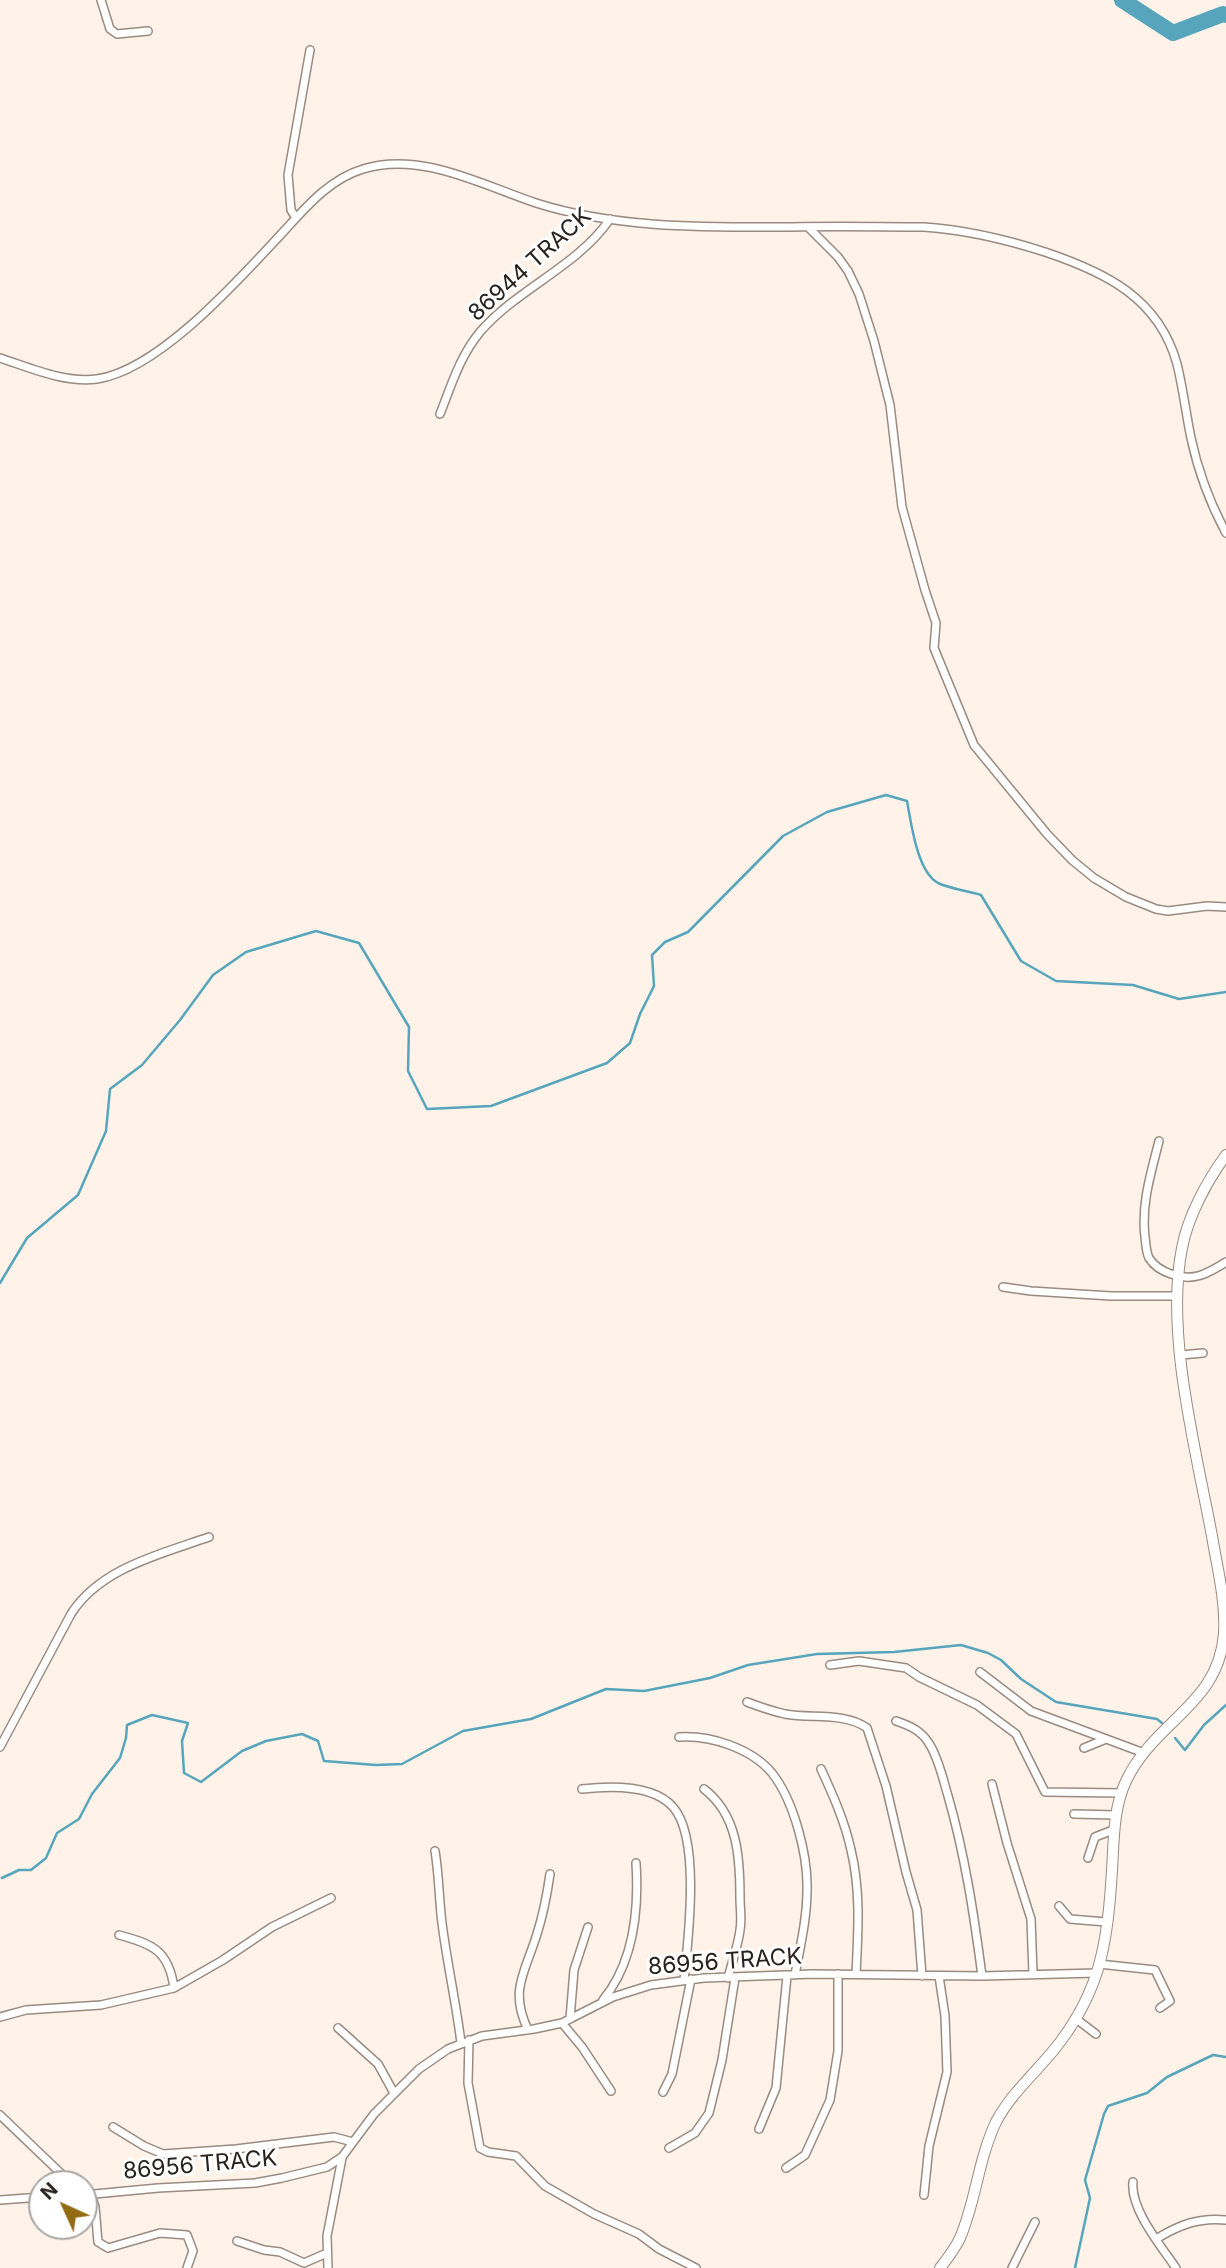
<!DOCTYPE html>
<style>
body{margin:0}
#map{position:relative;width:1226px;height:2268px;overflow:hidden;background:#fff2e9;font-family:Inter,sans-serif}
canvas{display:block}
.north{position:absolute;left:28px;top:2170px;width:70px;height:70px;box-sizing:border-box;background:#fff;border:2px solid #a9a7a5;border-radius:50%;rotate:315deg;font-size:19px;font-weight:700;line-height:28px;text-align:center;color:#27221d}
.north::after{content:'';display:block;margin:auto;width:24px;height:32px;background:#926b13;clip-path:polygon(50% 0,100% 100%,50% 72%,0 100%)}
</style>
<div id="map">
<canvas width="1226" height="2268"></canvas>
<div class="north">N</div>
</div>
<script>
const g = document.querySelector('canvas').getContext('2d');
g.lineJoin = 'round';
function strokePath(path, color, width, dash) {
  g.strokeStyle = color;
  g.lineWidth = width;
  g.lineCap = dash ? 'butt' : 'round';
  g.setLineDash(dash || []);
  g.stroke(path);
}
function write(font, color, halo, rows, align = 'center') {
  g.font = font + ' Inter,sans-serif';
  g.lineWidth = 6;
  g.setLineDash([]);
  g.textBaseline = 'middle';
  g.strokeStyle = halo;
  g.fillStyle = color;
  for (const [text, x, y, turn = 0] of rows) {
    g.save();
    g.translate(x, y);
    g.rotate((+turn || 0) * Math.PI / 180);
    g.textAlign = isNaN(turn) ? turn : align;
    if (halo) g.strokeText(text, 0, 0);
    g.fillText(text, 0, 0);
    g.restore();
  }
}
strokePath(new Path2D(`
 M 0,1283 L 27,1238 L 78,1195 L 106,1131 L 110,1089 L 142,1065 L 180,1020 L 213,975 L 246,952 L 316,931 L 359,943 L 409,1027 L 408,1071 L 427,1109 L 491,1106 L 607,1063 L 630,1043 L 640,1014 L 654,986 L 652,955 L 665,942 L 688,932 L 783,836 L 827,812 L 886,795 L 907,801 C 911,822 917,872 938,883 C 951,889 968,891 981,895 L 1021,961 L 1056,981 L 1133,985 L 1179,999 L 1226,992
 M 1175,1738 L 1185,1750 L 1204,1725 L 1226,1705
 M 2,1878 L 19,1870 L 31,1870 L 46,1858 L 57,1833 L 79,1819 L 92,1794 L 120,1758 L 126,1738 L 127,1725 L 152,1715 L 188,1723 L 182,1741 L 184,1773 L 201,1782 L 242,1751 L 266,1741 L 302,1734 L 318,1741 L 324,1761 L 376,1765 L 402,1764 L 463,1731 L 531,1719 L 606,1689 L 644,1691 L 710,1678 L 748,1665 L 817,1654 L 894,1652 L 961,1645 L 988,1653 L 1001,1660 L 1021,1679 L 1056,1702 L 1157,1719 L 1162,1723
 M 1075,2268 L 1090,2198 L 1085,2180 L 1104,2114 L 1108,2106 L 1147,2093 L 1167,2077 L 1213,2055 L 1226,2057`), '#56a5bc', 2.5);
strokePath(new Path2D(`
 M 1122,0 L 1173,33 L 1223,14 L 1226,15`), '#56a5bc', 16);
const street = new Path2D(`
 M 101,0 L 110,29 L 117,34 L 148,31
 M 296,218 L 291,210 L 288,175 L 310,50
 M 808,227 L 838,257 L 848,271 L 859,294 L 874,341 L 890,405 L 902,507 L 925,590 L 936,623 L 934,648 L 974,745 L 1047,834 L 1072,860 L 1094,878 L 1126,897 L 1156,909 L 1168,911 L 1207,906 L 1226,907
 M 0,358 C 31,368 64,383 97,379 C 160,370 242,276 285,230 C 307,206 330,179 363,169 C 421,151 482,185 536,203 C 618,229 707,227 792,227 C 836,226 880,227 924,227 C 967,230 1005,239 1045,252 C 1105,272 1159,298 1177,364 C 1183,388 1186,414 1191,438 C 1198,471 1210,503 1226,533
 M 440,414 C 451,386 460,356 480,332 C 518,288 577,267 610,219
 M 1159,1141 C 1151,1173 1141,1204 1145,1237 C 1146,1244 1146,1252 1149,1258 C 1154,1266 1162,1271 1171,1274 C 1193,1282 1207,1274 1226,1262
 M 1003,1287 L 1031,1291 L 1111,1296 L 1178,1296
 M 1181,1355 L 1203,1353
 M 830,1665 L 859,1661 L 906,1668 L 919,1677 L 977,1705 L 1016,1734 L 1045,1792 L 1122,1793
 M 980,1672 L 1031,1711 L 1144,1753
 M 747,1702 C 760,1707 772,1711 785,1714 C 811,1719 845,1712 867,1728 L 886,1786 L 906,1872 L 917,1910 L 922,1976
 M 896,1721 C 911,1726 922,1731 930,1745 C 939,1760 943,1779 948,1796 C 965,1855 974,1915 982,1976
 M 679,1737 C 710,1735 751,1748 772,1773 C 794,1801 808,1855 807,1890 C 807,1919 800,1947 795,1975
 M 0,1747 L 71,1614 C 100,1568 161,1554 209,1537
 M 1084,1748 L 1106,1739
 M 821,1769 C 833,1795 845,1822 851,1850 C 861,1891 858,1933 856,1974
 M 992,1784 L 1007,1843 L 1031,1919 L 1033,1974
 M 582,1789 C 609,1786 653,1784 673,1807 C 701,1838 688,1941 684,1980
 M 704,1789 C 738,1815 740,1858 740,1898 C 740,1908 742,1920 740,1930 C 738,1946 732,1962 728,1978
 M 1074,1814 L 1116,1815
 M 435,1851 C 439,1875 439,1899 442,1923 C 447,1963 456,2002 461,2043
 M 1088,1858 L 1095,1837 L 1113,1830
 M 1059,1906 L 1070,1919 L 1106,1922
 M 119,1935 C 153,1944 169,1951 174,1988
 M 1099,1964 L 1155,1970 L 1170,2001 L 1160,2008
 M 603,2000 C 634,1962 639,1909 636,1863
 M 0,2017 L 26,2010 L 101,2005 L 174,1988 L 223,1960 L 272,1927 L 331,1898
 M 1075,2018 L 1096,2034
 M 570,2019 L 574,1970 L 588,1927
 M 562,2023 L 582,2047 L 611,2091
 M 338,2028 L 378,2064 L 394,2093
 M 528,2030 C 509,1990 525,1973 537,1934 C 543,1915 547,1895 550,1874
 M 469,2040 L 468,2083 L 480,2148 L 488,2152 L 516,2156 L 545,2186 L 594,2214 L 639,2234 L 659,2249 L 696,2268
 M 663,2092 L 672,2074 L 691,1979
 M 0,2115 L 72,2184
 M 113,2127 L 144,2146 L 163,2154 L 236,2149 L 334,2137 L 353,2142
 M 759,2129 L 776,2088 L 787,1976
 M 669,2148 L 695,2133 L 709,2113 L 722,2060 L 735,1978
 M 786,2168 L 805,2155 L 830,2100 L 838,2051 L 838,1974
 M 1133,2182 C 1130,2209 1161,2246 1176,2268
 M 91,2194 L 95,2207 L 98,2242 L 108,2248 L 160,2233 L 187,2235 L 193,2251 L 187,2268
 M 84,2195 L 158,2188 L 255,2183 L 282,2178 L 327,2167 L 342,2157 L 374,2114 L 419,2069 L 448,2049 L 482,2036 L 534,2029 L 562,2023 L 613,1997 L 651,1985 L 704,1978 L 813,1974 L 982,1976 L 1097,1973
 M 924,2195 L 929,2146 L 947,2072 L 945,2016 L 939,1976
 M 0,2200 L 42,2197
 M 1156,2239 C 1179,2225 1199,2217 1226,2220
 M 237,2241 L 264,2250 L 280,2252 L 304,2263 L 327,2253
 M 328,2268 L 327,2236 L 342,2158
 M 1012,2268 L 1035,2222`);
const secondary = new Path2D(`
 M 940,2268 C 947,2259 955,2249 960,2238 C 976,2201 978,2160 996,2122 C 1010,2095 1034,2074 1053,2051 C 1071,2029 1088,2000 1097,1972 C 1107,1940 1110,1904 1112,1870 C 1114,1840 1113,1809 1126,1781 C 1155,1720 1219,1705 1224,1633 C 1226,1601 1217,1567 1212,1536 C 1196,1450 1165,1334 1182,1248 C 1188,1216 1207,1181 1226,1155`);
strokePath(street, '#998b80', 10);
strokePath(secondary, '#998b80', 12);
strokePath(street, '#fff', 7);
strokePath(secondary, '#fff', 10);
write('23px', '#27221d', '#fff', [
 ["86944 TRACK",530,265,-42],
 ["86956 TRACK",725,1962,-4],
 ["86956 TRACK",200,2165,-5]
]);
</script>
